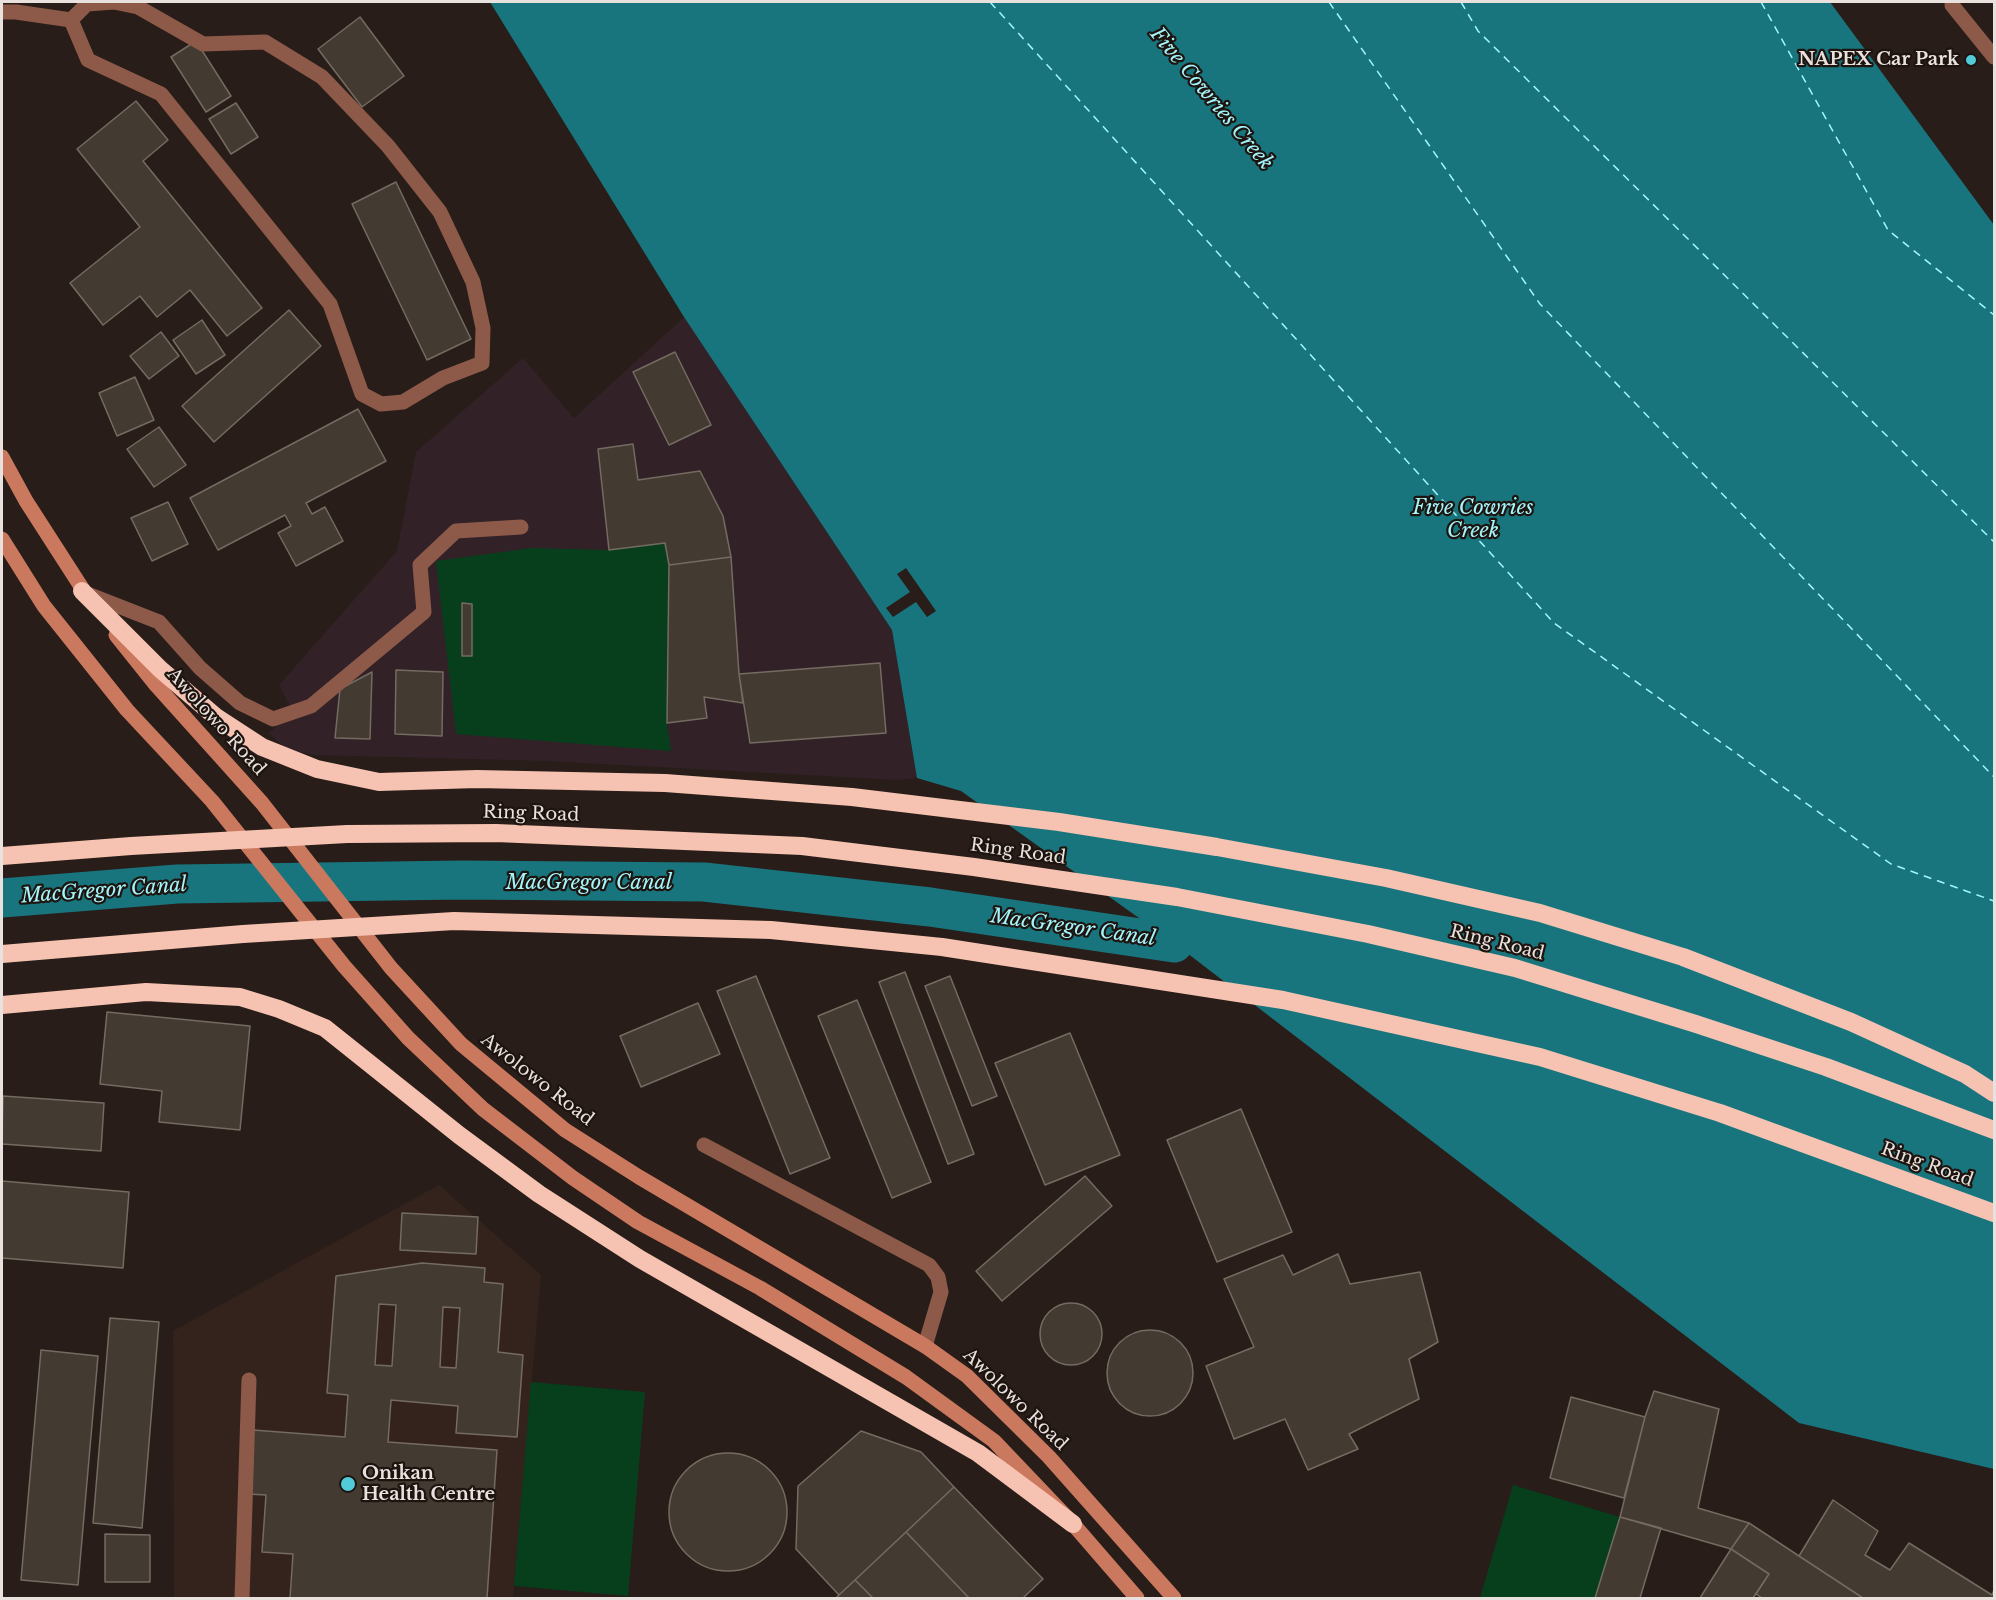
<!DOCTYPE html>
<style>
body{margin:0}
#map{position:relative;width:1996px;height:1600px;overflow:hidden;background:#281d18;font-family:"Libre Baskerville",serif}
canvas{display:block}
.frame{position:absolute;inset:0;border:3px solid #e8e1dd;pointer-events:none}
</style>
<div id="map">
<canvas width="1996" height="1600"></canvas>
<div class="frame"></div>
</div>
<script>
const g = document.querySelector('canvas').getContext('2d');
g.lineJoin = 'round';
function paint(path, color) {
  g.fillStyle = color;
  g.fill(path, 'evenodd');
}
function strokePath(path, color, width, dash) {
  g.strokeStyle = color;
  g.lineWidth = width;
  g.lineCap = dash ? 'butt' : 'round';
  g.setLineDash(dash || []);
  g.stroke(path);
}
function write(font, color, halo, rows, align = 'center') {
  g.font = font + ' "Libre Baskerville",serif';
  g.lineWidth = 4.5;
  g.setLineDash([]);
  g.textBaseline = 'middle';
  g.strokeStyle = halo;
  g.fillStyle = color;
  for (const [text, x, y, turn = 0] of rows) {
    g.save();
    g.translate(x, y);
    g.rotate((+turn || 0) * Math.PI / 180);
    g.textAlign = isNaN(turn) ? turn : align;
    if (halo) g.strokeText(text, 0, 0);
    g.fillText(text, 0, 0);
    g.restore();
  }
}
paint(new Path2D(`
 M 684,317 L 892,630 L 917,778 L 898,780 L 548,761 L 315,755 L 286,749 L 269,733 L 292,711 L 279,685 L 397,551 L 416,452 L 523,358 L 574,418 Z`), '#332128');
paint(new Path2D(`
 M 439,1185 L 541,1275 L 513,1598 L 174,1598 L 173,1331 Z`), '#34231c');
paint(new Path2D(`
 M 665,543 L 669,565 L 667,723 L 671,751 L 456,734 L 436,561 L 532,548 L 609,550 Z
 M 531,1382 L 645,1392 L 628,1596 L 514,1586 Z
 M 1513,1485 L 1620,1517 L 1595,1598 L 1480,1598 Z`), '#073f1d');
paint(new Path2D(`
 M 490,2 L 1830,2 L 1994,225 L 1994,1469 L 1799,1423 L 1174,943 L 961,791 L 917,778 L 892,630 L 684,317 Z`), '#19757d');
paint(new Path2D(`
 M 906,568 L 936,611 L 927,617 L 916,602 L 893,617 L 886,608 L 910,592 L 897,574 Z`), '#281d18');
strokePath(new Path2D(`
 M 2,898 L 177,884 L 461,880 L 704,882 L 930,907 L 1174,943`), '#19757d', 39);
strokePath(new Path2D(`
 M 990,2 L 1554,623 L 1891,864 L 1994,901
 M 1329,2 L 1540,304 L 1994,777
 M 1461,2 L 1478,31 L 1994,542
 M 1761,2 L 1888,230 L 1994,315`), '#a4f5fc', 1.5, [8, 6]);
const building = new Path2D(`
 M 360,17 L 404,76 L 362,107 L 318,49 Z
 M 196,41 L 231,96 L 206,112 L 171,57 Z
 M 136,101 L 168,140 L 143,161 L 262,308 L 227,336 L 190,290 L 157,317 L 140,296 L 103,325 L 70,283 L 140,227 L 77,149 Z
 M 236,103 L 258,137 L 231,154 L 209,119 Z
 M 396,182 L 471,339 L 427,360 L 352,204 Z
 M 289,310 L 321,346 L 214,442 L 182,406 Z
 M 202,320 L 225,355 L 196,374 L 173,340 Z
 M 161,332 L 179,356 L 149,379 L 130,356 Z
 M 675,352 L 711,425 L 669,445 L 633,372 Z
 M 135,377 L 154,420 L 117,436 L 99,393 Z
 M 358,409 L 386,461 L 306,503 L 312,514 L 325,507 L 343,541 L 296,566 L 278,533 L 291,526 L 285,515 L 218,550 L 190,498 Z
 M 159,427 L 186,465 L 154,487 L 127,449 Z
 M 633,444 L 638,480 L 700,471 L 723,516 L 731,557 L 669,565 L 665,543 L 609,550 L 598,449 Z
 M 168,502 L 188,544 L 152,561 L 131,518 Z
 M 731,557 L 739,674 L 743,703 L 704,697 L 707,718 L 667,723 L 669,565 Z
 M 462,603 L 472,604 L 472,656 L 462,656 Z
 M 880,663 L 886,733 L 750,743 L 739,674 Z
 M 396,670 L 443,672 L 442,736 L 395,734 Z
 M 372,672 L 370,739 L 335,738 L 340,689 Z
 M 905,972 L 974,1154 L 948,1164 L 879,982 Z
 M 756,976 L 830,1158 L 790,1174 L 717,991 Z
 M 950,976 L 997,1096 L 972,1106 L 925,986 Z
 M 857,1000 L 931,1182 L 892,1198 L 818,1016 Z
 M 698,1003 L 720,1054 L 641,1087 L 620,1036 Z
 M 107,1012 L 250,1026 L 240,1130 L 159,1122 L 162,1091 L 100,1084 Z
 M 1070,1033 L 1120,1155 L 1045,1185 L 995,1063 Z
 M 3,1096 L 104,1103 L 101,1151 L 2,1144 Z
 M 1241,1109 L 1292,1232 L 1217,1262 L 1167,1140 Z
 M 1085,1176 L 1112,1206 L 1002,1301 L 976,1271 Z
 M 2,1181 L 129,1192 L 123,1268 L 2,1258 Z
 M 402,1213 L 478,1217 L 476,1254 L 400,1250 Z
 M 1338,1254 L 1350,1284 L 1420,1272 L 1438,1342 L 1409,1359 L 1419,1399 L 1349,1434 L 1358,1449 L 1308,1470 L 1285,1419 L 1234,1439 L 1206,1366 L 1254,1347 L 1224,1279 L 1283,1255 L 1293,1275 Z
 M 422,1263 L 485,1268 L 484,1282 L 503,1284 L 498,1352 L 523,1355 L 517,1437 L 456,1433 L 458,1406 L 391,1400 L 388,1442 L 497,1450 L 487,1598 L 290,1598 L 293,1554 L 262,1552 L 266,1495 L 248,1494 L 253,1430 L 345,1437 L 348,1395 L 327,1393 L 336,1276 ZM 379,1304 L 396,1305 L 392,1366 L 375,1365 ZM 443,1307 L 460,1308 L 456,1368 L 440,1367 Z
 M1040 1334a31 31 0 1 1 62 0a31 31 0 1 1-62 0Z
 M 110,1318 L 159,1322 L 142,1528 L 93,1523 Z
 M1107 1373a43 43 0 1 1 86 0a43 43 0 1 1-86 0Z
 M 41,1350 L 98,1356 L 78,1585 L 21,1580 Z
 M 1654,1391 L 1719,1409 L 1698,1508 L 1749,1523 L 1731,1549 L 1620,1517 L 1645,1417 Z
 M 1571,1397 L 1645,1417 L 1624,1498 L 1550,1478 Z
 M 861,1431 L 921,1452 L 954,1487 L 839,1595 L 796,1549 L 798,1486 Z
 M669 1512a59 59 0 1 1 118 0a59 59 0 1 1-118 0Z
 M 954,1487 L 1043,1579 L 1023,1598 L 969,1598 L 906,1532 Z
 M 1833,1500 L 1878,1531 L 1865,1555 L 1890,1570 L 1909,1543 L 1992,1595 L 1994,1590 L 1994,1598 L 1863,1598 L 1799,1556 Z
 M 1620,1517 L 1661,1528 L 1640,1598 L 1595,1598 Z
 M 1749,1523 L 1799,1556 L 1863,1598 L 1762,1598 L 1756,1594 L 1769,1574 L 1731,1549 Z
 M 906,1532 L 969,1598 L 873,1598 L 855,1580 Z
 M 105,1534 L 150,1535 L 150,1582 L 105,1582 Z
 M 1731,1549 L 1769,1574 L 1753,1598 L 1700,1598 Z
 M 855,1580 L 873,1598 L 836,1598 L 839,1595 Z`);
paint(building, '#433a31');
strokePath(building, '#746b61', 1.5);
strokePath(new Path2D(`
 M 114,2 L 138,7 L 203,44 L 265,42 L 322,77 L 388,146 L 440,212 L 473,282 L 483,328 L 482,363 L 443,378 L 403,402 L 381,404 L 362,394 L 330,304 L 161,94 L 88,60 L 71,20 L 87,4 Z
 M 1953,2 L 1952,5 L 1994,57
 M 2,12 L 16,12 L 71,20
 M 85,593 L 159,622 L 200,668 L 240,703 L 273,719 L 311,706 L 424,612 L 420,565 L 456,531 L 521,527
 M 704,1145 L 929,1265 L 938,1277 L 941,1292 L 925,1346
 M 242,1598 L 249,1380`), '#8d5a49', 15);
strokePath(new Path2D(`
 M 2,457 L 26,501 L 89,599
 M 2,539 L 44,606 L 127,710 L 212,801 L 344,966 L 408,1038 L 483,1109 L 573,1178 L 638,1222 L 760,1288 L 906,1377 L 994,1441 L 1073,1524 L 1137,1598
 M 116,635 L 156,685 L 262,803 L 391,968 L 461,1044 L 565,1130 L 639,1177 L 925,1346 L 967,1376 L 1049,1457 L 1174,1598`), '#cb795e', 15);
strokePath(new Path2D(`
 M 82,591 L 160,669 L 216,717 L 262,747 L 317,769 L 379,782 L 477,779 L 665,783 L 852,797 L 1059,822 L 1217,847 L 1386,878 L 1540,913 L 1683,957 L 1851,1022 L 1965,1074 L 1994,1093
 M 2,1005 L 146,992 L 240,997 L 279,1009 L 325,1028 L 459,1135 L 539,1194 L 640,1259 L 978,1453 L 1073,1524`), '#f6c2b1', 18);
strokePath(new Path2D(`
 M 2,856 L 131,846 L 347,834 L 496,833 L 802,846 L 974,867 L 1177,897 L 1368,934 L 1515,968 L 1696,1024 L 1826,1067 L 1994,1130
 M 2,954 L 243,934 L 454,921 L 771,930 L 942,947 L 1283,1000 L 1540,1057 L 1720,1113 L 1994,1213`), '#f6c2b1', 18);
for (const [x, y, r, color] of [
 [1971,60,6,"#52cbd9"],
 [348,1484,8,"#52cbd9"]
]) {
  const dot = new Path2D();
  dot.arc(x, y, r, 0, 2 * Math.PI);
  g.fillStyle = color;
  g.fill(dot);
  strokePath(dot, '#1e140f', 2);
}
write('bold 18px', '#e8e1dd', '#1e140f', [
 ["NAPEX Car Park",1959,60],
 ["Onikan",362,1474,"left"],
 ["Health Centre",362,1495,"left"]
], 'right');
write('18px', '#e8e1dd', '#1e140f', [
 ["Awolowo Road",216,722,48],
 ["Ring Road",531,814,2],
 ["Ring Road",1018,852,8],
 ["Ring Road",1497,943,14],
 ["Awolowo Road",537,1080,38],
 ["Ring Road",1927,1165,20],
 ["Awolowo Road",1015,1400,44]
]);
write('italic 20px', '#a4f5fc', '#1e140f', [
 ["Five Cowries Creek",1211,99,50],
 ["Five Cowries",1473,508],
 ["Creek",1473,531],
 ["MacGregor Canal",589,883],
 ["MacGregor Canal",104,891,-4],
 ["MacGregor Canal",1073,928,8]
]);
</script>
